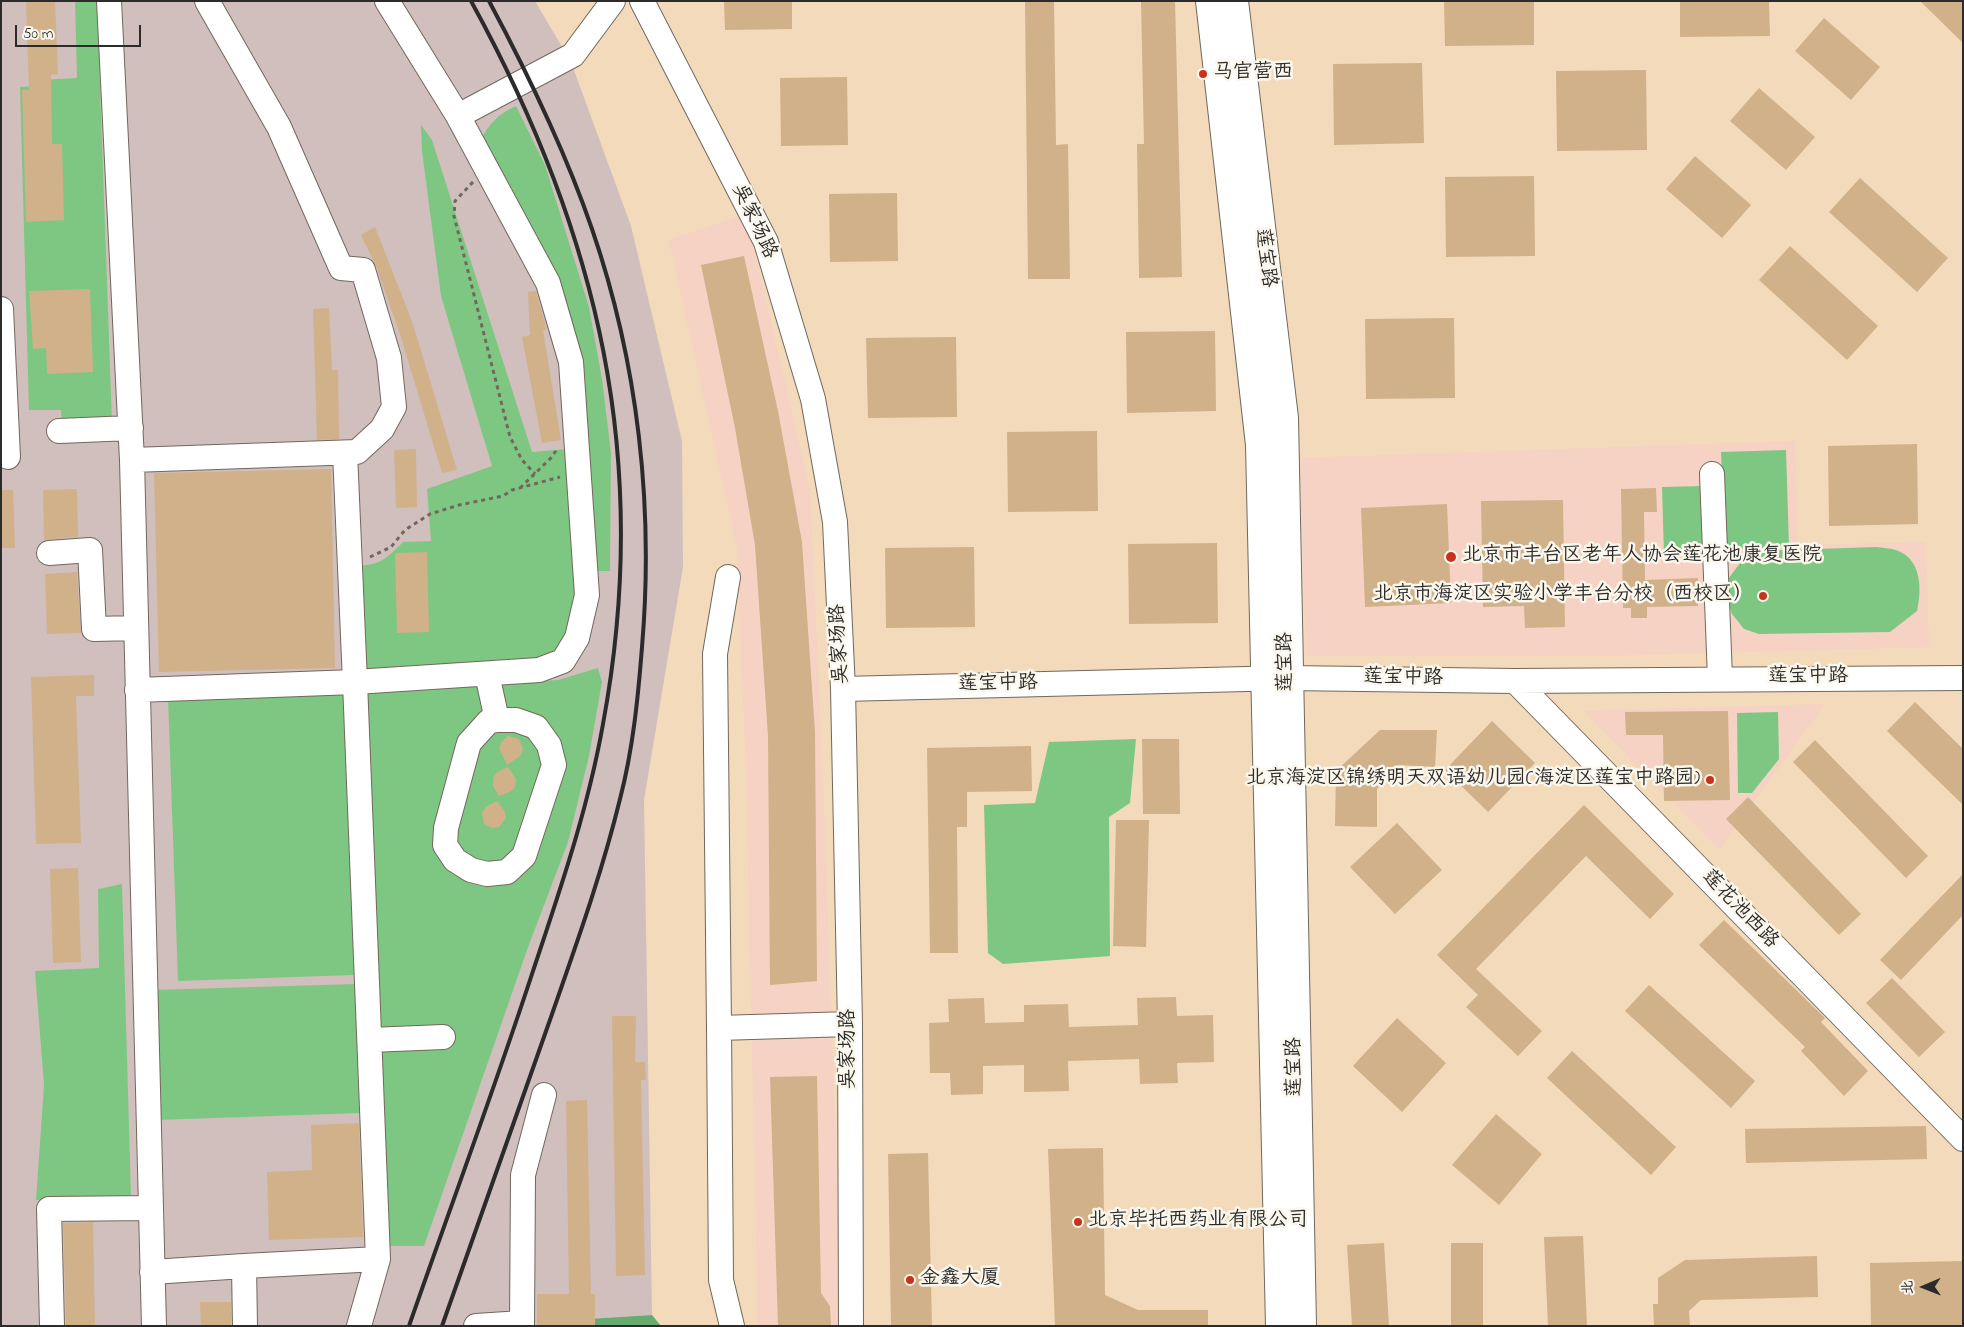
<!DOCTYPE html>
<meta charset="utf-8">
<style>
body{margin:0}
#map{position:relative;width:1964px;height:1327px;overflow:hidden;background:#f2dabb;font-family:"Indie Flower","LXGW WenKai TC",sans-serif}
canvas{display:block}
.frame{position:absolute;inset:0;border:2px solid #2b2b2b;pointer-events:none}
.north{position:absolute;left:1899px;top:1262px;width:50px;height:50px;-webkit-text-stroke:4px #fbf7ec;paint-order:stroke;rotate:269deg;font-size:14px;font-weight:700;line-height:20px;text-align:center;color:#2b2b2b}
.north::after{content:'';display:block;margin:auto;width:18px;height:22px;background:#2b2b2b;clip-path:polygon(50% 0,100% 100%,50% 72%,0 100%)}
.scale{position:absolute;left:15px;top:25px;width:126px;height:22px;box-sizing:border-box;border:2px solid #2b2b2b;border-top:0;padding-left:6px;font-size:15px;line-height:18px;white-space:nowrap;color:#2b2b2b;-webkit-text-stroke:4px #fbf7ec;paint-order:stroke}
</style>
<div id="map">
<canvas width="1964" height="1327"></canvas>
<div class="frame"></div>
<div class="north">北</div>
<div class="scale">50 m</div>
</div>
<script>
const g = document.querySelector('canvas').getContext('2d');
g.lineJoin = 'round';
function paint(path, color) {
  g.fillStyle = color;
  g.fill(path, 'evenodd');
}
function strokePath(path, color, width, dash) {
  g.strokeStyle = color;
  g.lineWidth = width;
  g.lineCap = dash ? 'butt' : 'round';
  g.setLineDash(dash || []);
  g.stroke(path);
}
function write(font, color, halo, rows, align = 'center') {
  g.font = font + ' "Indie Flower","LXGW WenKai TC",sans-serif';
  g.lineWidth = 5;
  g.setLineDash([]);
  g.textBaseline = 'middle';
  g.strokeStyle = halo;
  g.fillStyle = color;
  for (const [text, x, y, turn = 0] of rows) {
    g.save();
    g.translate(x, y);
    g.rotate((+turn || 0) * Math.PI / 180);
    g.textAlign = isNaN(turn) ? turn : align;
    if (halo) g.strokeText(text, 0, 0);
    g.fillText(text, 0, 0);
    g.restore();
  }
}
paint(new Path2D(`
 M 746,214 L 810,490 L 823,779 L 842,1326 L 758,1326 L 746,769 L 737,548 L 669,240 Z
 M 1795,441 L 1798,545 L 1926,542 L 1929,647 L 1601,656 L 1306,656 L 1300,458 Z
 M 1825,704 L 1719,850 L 1584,711 Z`), '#f5d2c3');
paint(new Path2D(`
 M 1,1 L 535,1 L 571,62 L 631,226 L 682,441 L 683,567 L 644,800 L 652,1315 L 589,1319 L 589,1326 L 1,1326 Z`), '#d1bfbd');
paint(new Path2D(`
 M 75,1 L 97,1 L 112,423 L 62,426 L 61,410 L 29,410 L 20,87 L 37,86 L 40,80 L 77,78 Z
 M 516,106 L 545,165 L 589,307 L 602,379 L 611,453 L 610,571 L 591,571 L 573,342 L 480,141 C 489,124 498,114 516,106 Z
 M 421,125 L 432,140 L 532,452 L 567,449 L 576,534 L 574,603 L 567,640 L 554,659 L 361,671 L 357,566 C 381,565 387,558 403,542 L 431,541 L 427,489 L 492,466 L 441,296 L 422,151 Z
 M 1786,450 L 1789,547 L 1725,549 L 1721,452 Z
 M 1703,486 L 1705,554 L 1664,555 L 1662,487 Z
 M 1876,547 C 1882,548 1890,548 1896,550 C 1922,559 1922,589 1917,611 L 1890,632 L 1759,634 L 1744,629 L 1732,614 L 1725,594 L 1729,578 L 1740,563 L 1756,551 Z
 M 598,668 L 602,682 L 589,756 L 568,842 L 527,950 L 424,1246 L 385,1246 L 364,690 L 558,680 Z
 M 345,691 L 354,975 L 178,981 L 168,697 Z
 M 1778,712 L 1779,759 L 1752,793 L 1738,793 L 1737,713 Z
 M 1136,739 L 1130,803 L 1109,817 L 1110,956 L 1003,964 L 988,953 L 984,805 L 1035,803 L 1049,742 Z
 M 122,884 L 131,1197 L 36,1200 L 44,1085 L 35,971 L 99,968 L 98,889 Z
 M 356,984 L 361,1113 L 156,1120 L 152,990 Z`), '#7ec783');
paint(new Path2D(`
 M 652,1315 L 661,1326 L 589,1326 L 588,1319 Z`), '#66ac71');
paint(new Path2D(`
 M 26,1 L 55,1 L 58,74 L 51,75 L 52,144 L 62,144 L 64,220 L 26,222 L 22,90 L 29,90 Z
 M 724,1 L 792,1 L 792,29 L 725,30 Z
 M 1025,1 L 1054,1 L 1056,145 L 1068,144 L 1070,279 L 1028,279 Z
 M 1141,1 L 1175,1 L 1182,277 L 1139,278 L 1137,144 L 1144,144 Z
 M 1444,1 L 1534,1 L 1534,45 L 1445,46 Z
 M 1680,1 L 1769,1 L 1770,36 L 1680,37 Z
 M 1920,1 L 1963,1 L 1963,43 Z
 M 1824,18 L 1880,67 L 1851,100 L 1795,51 Z
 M 1422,63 L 1424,143 L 1334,145 L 1333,64 Z
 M 1646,70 L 1647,150 L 1557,151 L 1556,71 Z
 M 847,77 L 848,145 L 781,146 L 780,78 Z
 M 1759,88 L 1815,137 L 1786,170 L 1730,121 Z
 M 1695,156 L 1751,205 L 1722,238 L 1666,189 Z
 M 1534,176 L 1535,256 L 1446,257 L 1445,177 Z
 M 1860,178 L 1948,258 L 1917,292 L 1829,212 Z
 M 897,193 L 898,261 L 830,262 L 829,194 Z
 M 375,227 L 413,324 L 457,470 L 442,473 L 399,331 L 376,266 L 361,235 Z
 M 1790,246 L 1878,326 L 1847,360 L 1759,280 Z
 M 744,256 L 778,411 L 802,542 L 815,732 L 817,981 L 770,985 L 768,736 L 755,545 L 735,428 L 701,265 Z
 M 90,289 L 93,372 L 47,374 L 46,348 L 33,349 L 29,291 Z
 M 536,291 L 545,323 L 546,330 L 543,330 L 561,440 L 542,443 L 522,337 L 530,335 L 528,292 Z
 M 329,308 L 332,370 L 338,370 L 339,439 L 317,440 L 313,309 Z
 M 1454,318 L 1455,398 L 1366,399 L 1365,319 Z
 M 1215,331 L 1216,411 L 1127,413 L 1126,332 Z
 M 956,337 L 957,417 L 868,418 L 866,338 Z
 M 1097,431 L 1098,511 L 1008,512 L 1007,432 Z
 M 1917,444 L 1918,524 L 1829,526 L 1828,446 Z
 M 416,449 L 417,507 L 396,508 L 394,450 Z
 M 331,469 L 335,668 L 159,672 L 154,473 Z
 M 1656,488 L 1657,512 L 1644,512 L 1645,580 L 1698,578 L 1698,606 L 1647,607 L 1647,618 L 1631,618 L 1631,608 L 1623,608 L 1621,489 Z
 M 77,489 L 78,537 L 44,540 L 43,490 Z
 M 1,490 L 13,490 L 15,548 L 1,548 Z
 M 1563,500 L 1565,627 L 1525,628 L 1524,606 L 1483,607 L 1481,501 Z
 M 1447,504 L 1451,603 L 1365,607 L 1361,508 Z
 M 1217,543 L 1218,623 L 1129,624 L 1128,544 Z
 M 974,547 L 975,627 L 886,628 L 885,548 Z
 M 427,552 L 429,632 L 397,633 L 395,553 Z
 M 77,572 L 81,633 L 47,634 L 45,574 Z
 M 94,675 L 94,696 L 76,696 L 81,843 L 36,844 L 31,677 Z
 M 1915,702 L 1963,749 L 1963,805 L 1887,731 Z
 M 1728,711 L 1730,800 L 1664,801 L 1663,735 L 1626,735 L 1625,712 Z
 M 1492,721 L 1535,763 L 1488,812 L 1445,770 Z
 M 1380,730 L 1437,730 L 1435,767 L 1398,765 L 1377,789 L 1377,827 L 1335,826 L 1336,771 Z
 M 508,736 L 519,739 L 523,749 L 520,756 L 507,765 L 499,748 L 502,741 Z
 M 1142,739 L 1179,739 L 1180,814 L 1143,814 Z
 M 1815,740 L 1928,856 L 1906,878 L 1793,762 Z
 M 1031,746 L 1032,791 L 967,792 L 967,827 L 957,827 L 958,953 L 930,953 L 927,748 Z
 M 508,767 L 516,779 L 515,787 L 510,792 L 499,796 L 493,786 L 493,778 L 497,772 Z
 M 1748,797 L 1861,914 L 1839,935 L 1726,819 Z
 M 497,801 L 504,810 L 506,818 L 499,827 L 492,828 L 484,824 L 482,812 L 487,806 Z
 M 1584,805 L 1674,894 L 1650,919 L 1586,856 L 1476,969 L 1542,1031 L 1518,1056 L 1466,1007 L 1478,995 L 1437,955 Z
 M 1116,820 L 1149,820 L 1146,947 L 1113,946 Z
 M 1397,823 L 1442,870 L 1395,914 L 1350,867 Z
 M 78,868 L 81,962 L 53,963 L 50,869 Z
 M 1963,874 L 1963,915 L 1901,980 L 1880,960 Z
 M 1724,920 L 1825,1018 L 1821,1022 L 1868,1071 L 1844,1096 L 1801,1051 L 1805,1047 L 1699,945 Z
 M 1892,978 L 1945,1032 L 1919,1057 L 1866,1003 Z
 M 1649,985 L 1755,1081 L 1731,1108 L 1625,1011 Z
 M 1176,997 L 1177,1016 L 1213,1015 L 1214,1062 L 1177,1063 L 1178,1083 L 1140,1084 L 1139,1059 L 1068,1061 L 1069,1091 L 1024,1092 L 1024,1065 L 983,1066 L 983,1094 L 951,1095 L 950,1073 L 930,1073 L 929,1023 L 949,1022 L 948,999 L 984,998 L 985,1023 L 1024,1022 L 1024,1005 L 1068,1004 L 1069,1027 L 1138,1025 L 1137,998 Z
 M 612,1016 L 636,1016 L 635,1062 L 645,1062 L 646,1080 L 641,1080 L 645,1275 L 616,1276 Z
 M 1397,1018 L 1446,1063 L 1402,1112 L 1353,1066 Z
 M 1572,1051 L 1676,1147 L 1651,1175 L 1547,1078 Z
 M 817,1076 L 821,1293 L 830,1306 L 831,1326 L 778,1326 L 770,1077 Z
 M 587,1100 L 591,1294 L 595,1294 L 595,1326 L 537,1326 L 537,1294 L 569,1294 L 566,1101 Z
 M 1496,1114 L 1542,1154 L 1499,1205 L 1452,1165 Z
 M 359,1123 L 363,1237 L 269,1240 L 267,1172 L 312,1170 L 311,1125 Z
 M 1926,1126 L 1927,1159 L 1746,1163 L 1745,1129 Z
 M 1103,1148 L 1105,1295 L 1138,1310 L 1208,1310 L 1208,1326 L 1055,1326 L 1048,1149 Z
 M 928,1153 L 932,1326 L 891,1326 L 888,1154 Z
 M 93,1222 L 95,1326 L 66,1326 L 63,1223 Z
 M 1583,1236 L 1587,1326 L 1548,1326 L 1544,1237 Z
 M 1384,1243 L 1389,1326 L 1352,1326 L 1347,1245 Z
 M 1451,1243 L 1483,1243 L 1483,1326 L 1451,1326 Z
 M 1817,1256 L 1818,1297 L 1701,1300 L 1689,1311 L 1690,1326 L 1654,1326 L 1653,1304 L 1658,1304 L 1658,1278 L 1685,1260 Z
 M 1963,1261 L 1963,1326 L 1871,1326 L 1870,1263 Z
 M 200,1302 L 231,1302 L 231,1326 L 201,1326 Z`), '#d0b18a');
const minor = new Path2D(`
 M 109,1 L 132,460 L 154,1326
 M 642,1 L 766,242 L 813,399 L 835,522 L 843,689 L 850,1024 L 851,1326
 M 458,116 L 573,55 L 613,1
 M 1,309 L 8,457
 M 59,431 L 131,428
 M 345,453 L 355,682 L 539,670 L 563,661 L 577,638 L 587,595 L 571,362 L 548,283 L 458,116 L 387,1
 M 132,460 L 357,452 L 382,429 L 394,407 L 389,358 L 363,270 L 341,268 L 279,127 L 207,1
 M 1712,474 L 1720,678
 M 49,553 L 90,550 L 94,629 L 136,628
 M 487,674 L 497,720 L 516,720 L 536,727 L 549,745 L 554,765 L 524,856 L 507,872 L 487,874 L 471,870 L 455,860 L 445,845 L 446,828 L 469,743 L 489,721 L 497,720
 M 1515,681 L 1963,1139
 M 843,689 L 1287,678 L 1515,681 L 1963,678
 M 137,690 L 355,682 L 378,1259
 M 719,1028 L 715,654 L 728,577
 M 370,1040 L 443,1037
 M 152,1272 L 244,1266
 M 522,1323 L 523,1175 L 544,1095
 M 52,1326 L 49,1209 L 150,1208
 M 245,1326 L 244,1266 L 378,1259 L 359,1326
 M 476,1326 L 522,1323 L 522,1326
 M 732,1326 L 721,1280 L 719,1028 L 850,1024`);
const major = new Path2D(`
 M 1210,1 L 1260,445 L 1280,1326
 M 1234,1 L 1284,418 L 1302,1326`);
strokePath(minor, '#71685d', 26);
strokePath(major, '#71685d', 30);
strokePath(new Path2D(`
 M 473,182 L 455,201 L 454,216 L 510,437 L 522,460 L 535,474
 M 520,488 L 552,457 L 557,449
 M 370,557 L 391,547 L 405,530 L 430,514 L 459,505 L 503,496 L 512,490 L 560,477`), '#71685d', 3, [4, 4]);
strokePath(minor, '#fff', 24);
strokePath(major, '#fff', 28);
strokePath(new Path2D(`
 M 409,1326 C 450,1208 494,1090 533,971 C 560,890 588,809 603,724 C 652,461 599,234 471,1
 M 442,1326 C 478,1223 515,1120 551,1017 C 576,945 602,873 620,799 C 633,749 638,698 642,647 C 654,506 638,363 592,229 C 565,150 528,74 489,1`), '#2b2b2b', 4);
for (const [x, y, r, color] of [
 [1203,74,5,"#c8321e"],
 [1451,557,6,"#c8321e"],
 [1763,596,5,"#c8321e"],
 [1710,780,5,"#c8321e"],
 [1078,1222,5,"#c8321e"],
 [910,1280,5,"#c8321e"]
]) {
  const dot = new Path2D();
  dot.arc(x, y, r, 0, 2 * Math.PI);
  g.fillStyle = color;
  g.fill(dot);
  strokePath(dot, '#fbf7ec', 2);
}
write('20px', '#2b2b2b', '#fbf7ec', [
 ["马官营西",1213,74],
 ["北京市丰台区老年人协会莲花池康复医院",1462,557],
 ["北京市海淀区实验小学丰台分校（西校区）",1753,596,"right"],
 ["北京海淀区锦绣明天双语幼儿园(海淀区莲宝中路园)",1700,780,"right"],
 ["北京毕托西药业有限公司",1088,1222],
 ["金鑫大厦",920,1280]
], 'left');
write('20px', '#2b2b2b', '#fbf7ec', [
 ["吴家场路",753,222,65],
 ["莲宝路",1264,258,83],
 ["吴家场路",841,644,-93],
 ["莲宝路",1287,662,-91],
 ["莲宝中路",1808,678],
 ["莲宝中路",1403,679,1],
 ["莲宝中路",998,685,-1],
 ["莲花池西路",1739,910,46],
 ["吴家场路",850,1049,-90],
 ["莲宝路",1296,1067,-91]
]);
</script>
